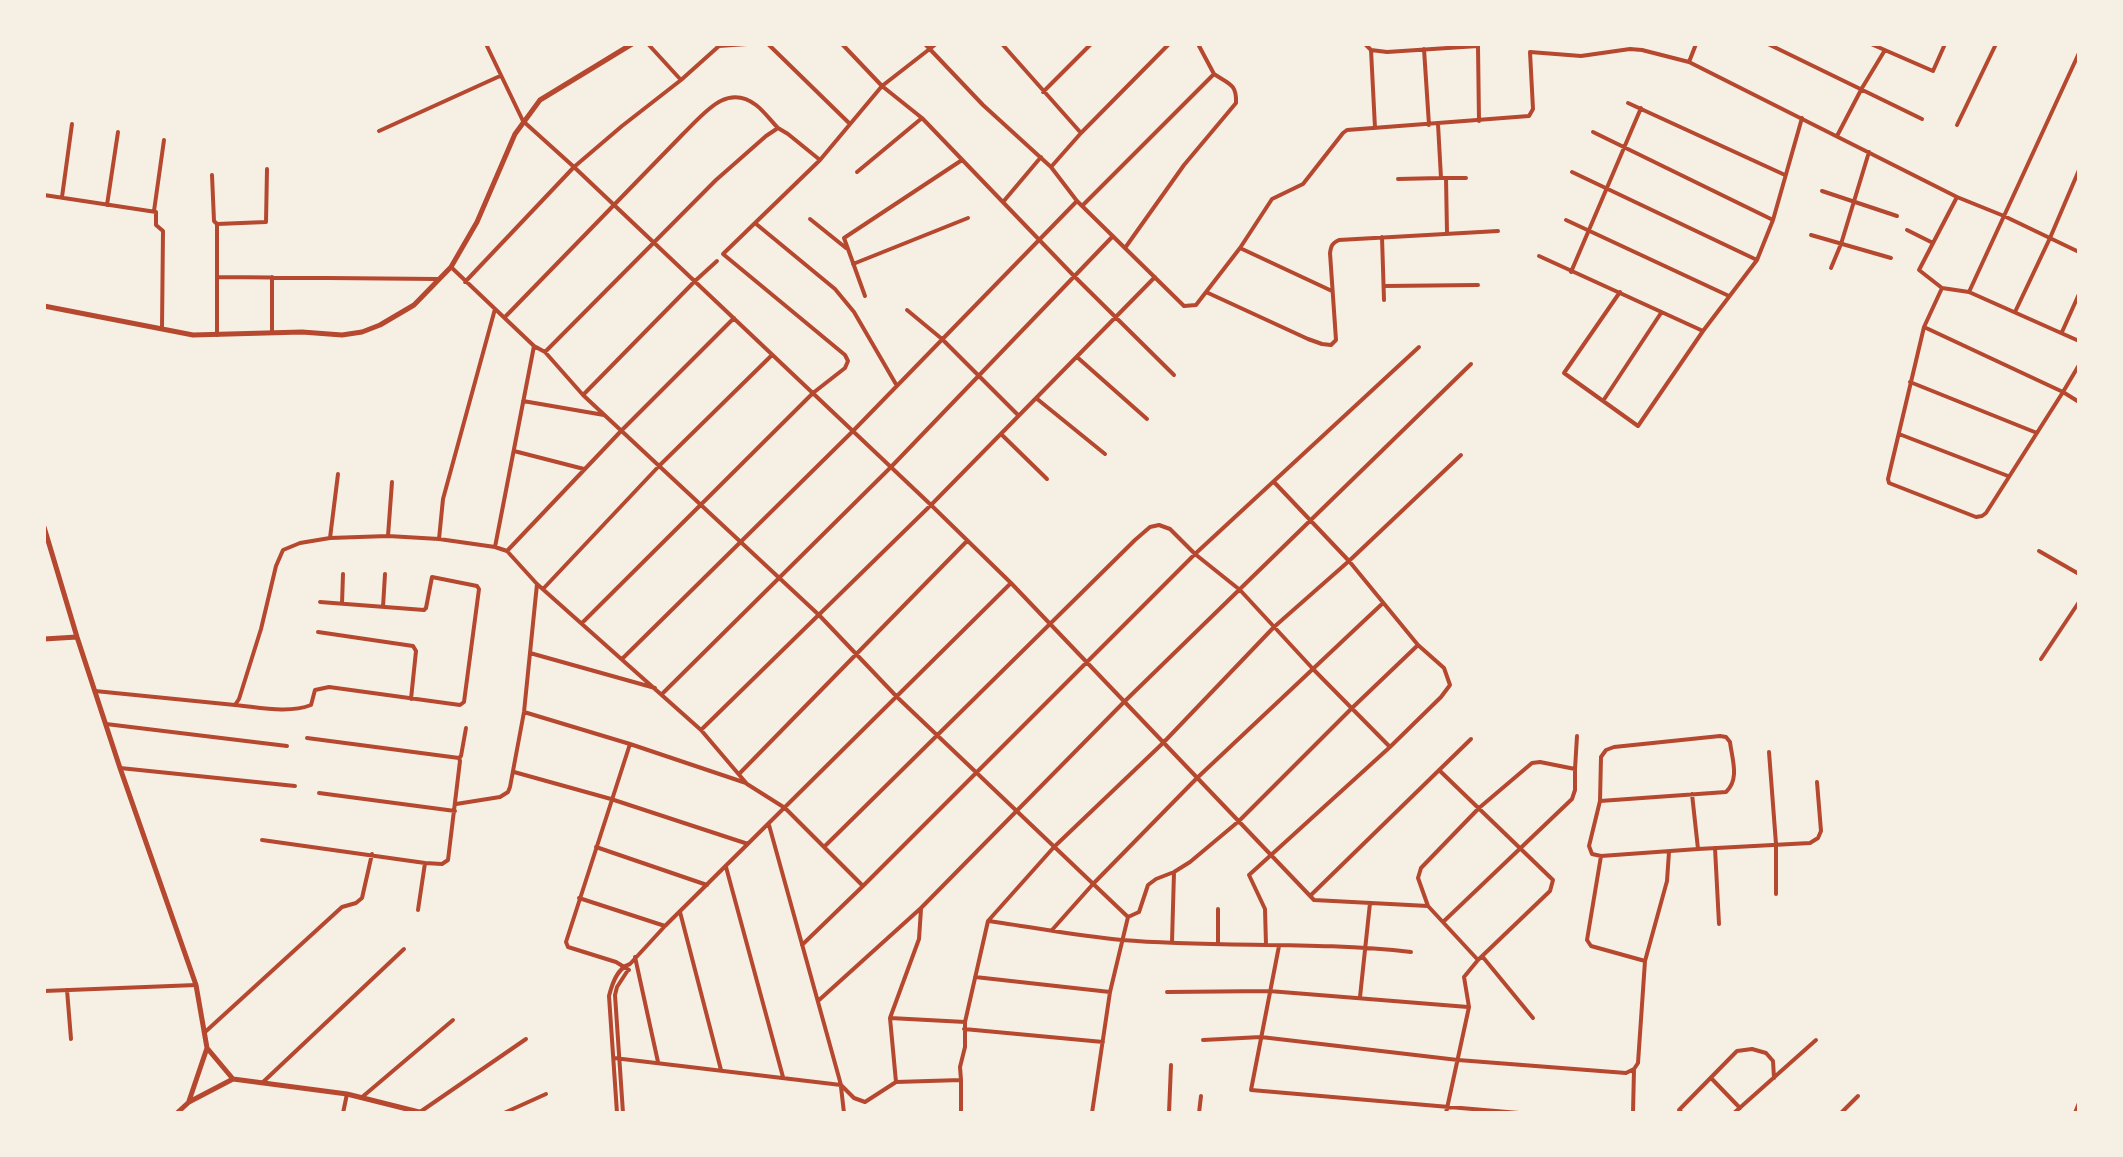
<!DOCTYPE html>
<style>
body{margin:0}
#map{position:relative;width:2123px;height:1157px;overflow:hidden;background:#f6efe4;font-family:Mulish,sans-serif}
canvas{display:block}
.frame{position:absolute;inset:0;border:46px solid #f6efe4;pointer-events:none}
</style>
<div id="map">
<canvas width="2123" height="1157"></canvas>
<div class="frame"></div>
</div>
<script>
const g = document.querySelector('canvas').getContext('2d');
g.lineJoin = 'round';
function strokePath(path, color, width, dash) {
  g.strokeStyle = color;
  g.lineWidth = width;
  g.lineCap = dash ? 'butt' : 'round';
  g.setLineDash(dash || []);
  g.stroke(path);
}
strokePath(new Path2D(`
 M 486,44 L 523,121 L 574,167 L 931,505 L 1011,583 L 1314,900 L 1428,906 L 1478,960
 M 648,44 L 681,80
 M 768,44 L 850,124
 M 842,44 L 882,86 L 922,118 L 1074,276 L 1174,375
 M 925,44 L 983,105 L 1051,167 L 1077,201 L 1184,306 L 1196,305 L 1240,248 L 1332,291
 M 1002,44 L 1081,133
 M 1365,44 L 1371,50 L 1387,52 L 1478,46 L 1479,121
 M 1768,44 L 1922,119
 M 1871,44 L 1933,71 L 1945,44
 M 1424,49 L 1429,125
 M 1371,50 L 1375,128
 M 1689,62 L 1696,44
 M 1043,92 L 1091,44
 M 1628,103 L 1785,175
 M 1438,124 L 1441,178 L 1446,178 L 1447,233
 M 1957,125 L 1996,44
 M 379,131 L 500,76
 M 1593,132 L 1773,220
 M 1837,136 L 1862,88 L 1885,50
 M 1051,167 L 1081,133 L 1169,44
 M 857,172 L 922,118
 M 1572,172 L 1757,260
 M 212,175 L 214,221 L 217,224
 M 1446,178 L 1466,178
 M 1398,179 L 1440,178
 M 1822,191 L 1897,216
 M 44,195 L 156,212 L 156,225 L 163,231 L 162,328
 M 62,197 L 72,124
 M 1957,197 L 1919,270 L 1942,288 L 1969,292 L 2079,341
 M 1003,202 L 1041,157
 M 107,205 L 118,132
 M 1082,206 L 1214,74 L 1198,44
 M 154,211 L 164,140
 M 810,219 L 846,248
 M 1566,220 L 1729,296
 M 755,223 L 835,289 L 854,312 L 897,386
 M 1907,230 L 1933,243
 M 1811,235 L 1891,258
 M 1382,237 L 1384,300
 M 1125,248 L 1184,165 L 1236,103 C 1237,84 1229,84 1214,74
 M 1240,248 L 1272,199 L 1303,184 L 1343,133 L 1347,130 L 1529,116 L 1533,109 L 1530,52 L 1581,56 L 1630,49 L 1642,50 L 1689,62 L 1957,197 L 2004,216 L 2079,252
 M 1539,256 L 1703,331
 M 853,264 L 968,218
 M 451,267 L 534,346 L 545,352 L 583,395 L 819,615 L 897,697 L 1128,917
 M 1831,268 L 1841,244 L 1869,152
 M 1571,272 L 1641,108
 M 217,277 L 438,279
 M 465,282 L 574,167 L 622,126 L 681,80 L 719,46 L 747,44
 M 1384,286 L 1478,285
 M 1206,292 L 1308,339 L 1322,344 L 1331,345 L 1336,340 L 1330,253 C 1331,246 1332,243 1339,240 L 1498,231
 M 1620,292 L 1564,373 L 1638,426 L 1703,331 L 1757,260 L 1773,220 L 1802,118
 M 1969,292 L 2079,53
 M 865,296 L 844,238 L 962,160
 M 907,310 L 942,339 L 1018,415
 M 2015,312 L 2050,238 L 2079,170
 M 505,317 L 683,134 C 703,115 726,82 756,105 C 764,111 771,121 778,128
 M 1924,327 L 1888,479 L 1889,483 L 1976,517 L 1982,516 L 1986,513 L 2063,392 L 1924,327 L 1942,288
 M 272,332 L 272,277
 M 2062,332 L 2079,294
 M 217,335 L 217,224 L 266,222 L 267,169
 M 545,352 L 716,180 L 766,136 L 778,128 L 788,134 L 820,160
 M 1077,357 L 1147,419
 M 2079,365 L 2063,392 L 2079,402
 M 1910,382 L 2037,433
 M 583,395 L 695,281 L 717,261
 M 1036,398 L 1105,454
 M 523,401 L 604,415
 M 1603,401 L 1661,313
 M 1001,434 L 1047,479
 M 1899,434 L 2008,476
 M 514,451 L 584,469
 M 338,474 L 330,538 L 388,536 L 439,539 L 495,547 L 507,551 L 537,584 L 701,730 L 747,784 L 785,808 L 863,886 L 802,945
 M 388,536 L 392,482
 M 439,539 L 443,499 L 495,309
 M 495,547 L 534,346
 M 507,551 L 621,431 L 734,318
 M 2039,551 L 2079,574
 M 543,589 L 659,466 L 772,355
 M 342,604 L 343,574
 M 383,607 L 385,574
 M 582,623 L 813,393 L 845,368 L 848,361 L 845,355 L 723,254 L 820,160 L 882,86 L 936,44
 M 318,632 L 413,646 L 416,651 L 411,699
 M 530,653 L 655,688
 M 622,659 L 853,431 L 1077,201
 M 2041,659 L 2079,602
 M 95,691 L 235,705 L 239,699 L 261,629 L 276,566 L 283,550 L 300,543 L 330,538
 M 662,694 L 891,467 L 1113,236
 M 235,705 C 258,707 288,714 311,705 L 315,690 L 329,687 L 460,705 L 464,702 L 479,589 L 477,586 L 432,577 L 426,608 L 424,610 L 320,602
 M 524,712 L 630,744 L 746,783
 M 106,724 L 287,746
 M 701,730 L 931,505 L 1155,277
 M 1769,752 L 1776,844 L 1776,894
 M 459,758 L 461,756 L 466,728
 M 120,768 L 295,786
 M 1575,769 L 1577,736
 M 1439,770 L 1553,880 L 1550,891 L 1478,960 L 1464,977 L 1469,1007 L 1446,1113
 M 514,772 L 611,799 L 748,844
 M 739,774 L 967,541
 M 319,793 L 455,811
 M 1692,794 L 1698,849 L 1810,843 L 1818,838 L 1821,831 L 1817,782
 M 1600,801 L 1726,792 C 1740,779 1732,759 1730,742 L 1726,737 L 1720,736 L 1614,747 L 1606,750 L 1601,757 L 1600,801 L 1589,846 L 1592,854 L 1601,856 L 1698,849
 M 456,804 L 500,797 L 508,792 L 510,787 L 524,712 L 537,584
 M 262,840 L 425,863 L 442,864 L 448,860 L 460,761 L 459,758 L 307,738
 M 596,847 L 707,885
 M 824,847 L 1135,540 L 1150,527 L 1159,525 L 1170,529 L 1195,554 L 1240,590 L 1314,670 L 1390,747
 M 1715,848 L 1719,924
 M 1601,856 L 1587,940 L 1591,946 L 1645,961
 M 726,867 L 783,1077
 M 863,886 L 1195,554 L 1419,347
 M 1310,896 L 1471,739
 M 579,898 L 665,926
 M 1428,906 L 1418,878 L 1421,868 L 1479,808 L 1532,763 L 1540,762 L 1575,769 L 1575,790 L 1572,799 L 1443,922
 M 1218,909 L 1218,943
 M 418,910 L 425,863
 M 680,912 L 721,1070
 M 1128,917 L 1139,912 L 1148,885 L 1156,879 L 1174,872 L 1190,862 L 1239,821 L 1352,708 L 1418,645
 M 988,921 C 1032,927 1077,936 1122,940 C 1218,948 1315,941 1411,952
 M 1052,930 L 1093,884 L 1197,778 L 1383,603
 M 1172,942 L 1174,872
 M 1266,945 L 1265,909 L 1249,875 L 1390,747 L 1441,697 L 1450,685 L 1444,668 L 1418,645 L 1349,561 L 1274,482
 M 1279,946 L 1251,1090 L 1519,1113
 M 1482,956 L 1533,1018
 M 635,957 L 658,1062
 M 629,970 L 616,962 L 568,947 L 566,942 L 630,744
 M 975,977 L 1110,992
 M 67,990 L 71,1039
 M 44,991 L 196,985
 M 1167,992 L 1269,991 L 1468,1007
 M 1360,997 L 1370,903
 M 818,1001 L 921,908 L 1124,702 L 1471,364
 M 890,1018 L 965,1022
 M 964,1029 L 1103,1042
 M 204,1033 L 342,907 L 356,903 L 362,898 L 372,854
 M 1203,1040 L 1261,1037 L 1458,1060 L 1626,1073 L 1634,1069
 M 614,1058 L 841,1085 L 769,825
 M 1711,1078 L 1740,1108
 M 961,1080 L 961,1113
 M 896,1082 L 890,1018 L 919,939 L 921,909
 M 262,1083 L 404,949
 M 841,1085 L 854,1098 L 865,1102 L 896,1082 L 961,1080 L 960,1067 L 965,1047 L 965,1022 L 988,921 L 1054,847 L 1163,743 L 1274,627 L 1349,561 L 1461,455
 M 841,1087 L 844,1113
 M 361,1098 L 453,1020
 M 420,1112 L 526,1039
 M 343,1113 L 347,1094
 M 504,1113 L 546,1094
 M 617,1113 L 609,996 C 612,984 617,968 630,964 L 665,926 L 1011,583
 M 623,1113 L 615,995 L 617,987 L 628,970
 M 1092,1113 L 1110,992 L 1128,917
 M 1169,1113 L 1171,1065
 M 1199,1113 L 1201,1096
 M 1633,1113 L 1634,1069 L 1638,1063 L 1645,961 L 1667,881 L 1669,852
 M 1682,1113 L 1679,1110 L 1737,1051 L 1752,1049 L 1766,1053 L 1773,1061 L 1774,1078
 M 1734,1113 L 1816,1040
 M 1841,1113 L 1858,1096
 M 2075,1113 L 2079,1103`), '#b5482f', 4);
strokePath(new Path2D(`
 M 44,306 L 193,335 L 302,332 L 342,335 L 362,332 L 380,325 L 414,305 L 451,267 L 477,222 L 515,134 L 540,100 L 632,44
 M 44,527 L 77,637 L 120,768 L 196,985 L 207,1048 L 233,1079 L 347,1094 L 423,1113
 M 44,639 L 77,637
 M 189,1101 L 207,1048
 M 177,1113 L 189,1102 L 233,1079`), '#b5482f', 5);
</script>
